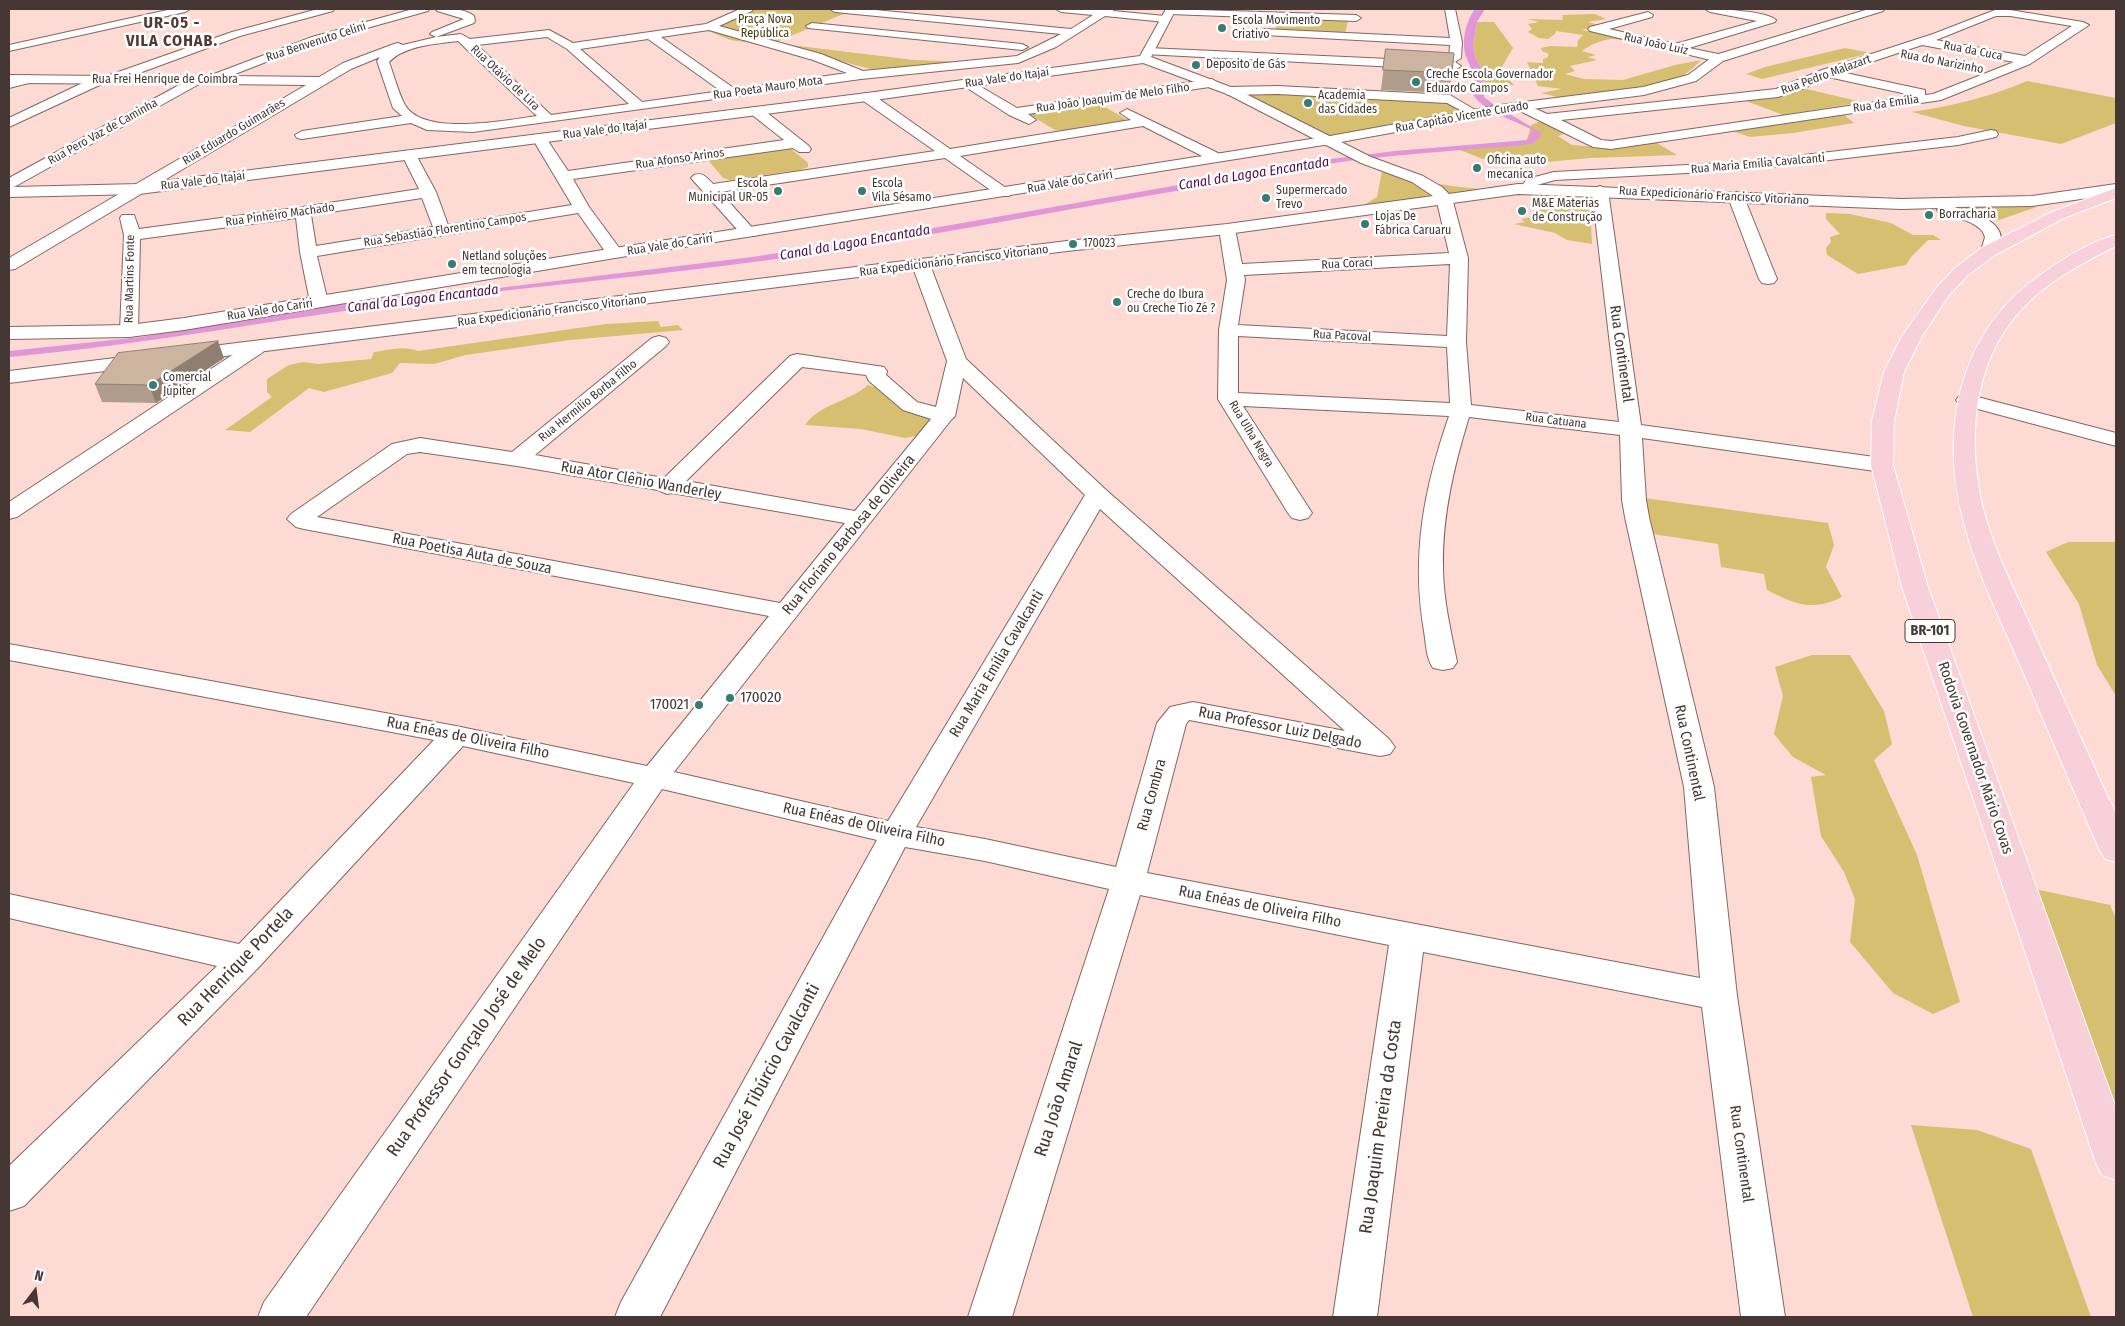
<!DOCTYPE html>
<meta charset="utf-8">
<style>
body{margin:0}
#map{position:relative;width:2125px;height:1326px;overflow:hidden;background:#fddbd4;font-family:"Fira Sans Condensed",sans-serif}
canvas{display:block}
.frame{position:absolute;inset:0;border:10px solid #443734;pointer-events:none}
.north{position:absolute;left:10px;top:1266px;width:50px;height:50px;-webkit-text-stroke:4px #fff;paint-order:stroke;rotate:15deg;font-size:14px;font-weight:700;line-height:20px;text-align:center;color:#443734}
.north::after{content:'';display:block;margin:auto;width:18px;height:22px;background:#443734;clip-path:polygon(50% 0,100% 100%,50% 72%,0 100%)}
</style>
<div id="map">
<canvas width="2125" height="1326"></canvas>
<div class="frame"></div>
<div class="north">N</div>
</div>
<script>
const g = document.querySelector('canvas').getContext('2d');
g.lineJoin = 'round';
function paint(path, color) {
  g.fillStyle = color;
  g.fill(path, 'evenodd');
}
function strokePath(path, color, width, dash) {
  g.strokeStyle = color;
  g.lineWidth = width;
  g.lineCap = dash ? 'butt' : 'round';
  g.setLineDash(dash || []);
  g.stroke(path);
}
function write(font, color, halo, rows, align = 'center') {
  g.font = font + ' "Fira Sans Condensed",sans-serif';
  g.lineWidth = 5;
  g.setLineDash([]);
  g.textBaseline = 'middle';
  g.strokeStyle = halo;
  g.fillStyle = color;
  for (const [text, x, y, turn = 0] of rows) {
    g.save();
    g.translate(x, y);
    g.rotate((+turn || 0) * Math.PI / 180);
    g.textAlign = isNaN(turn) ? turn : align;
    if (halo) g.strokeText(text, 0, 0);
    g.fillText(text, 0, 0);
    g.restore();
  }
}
paint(new Path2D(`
 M 750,9 L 853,10 L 774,43 L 914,60 L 998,63 L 889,74 L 799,50 L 730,40 L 701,28 Z
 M 1595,14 L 1606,19 L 1588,22 L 1599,25 L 1582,30 L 1641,41 C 1630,46 1624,39 1613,39 C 1603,39 1590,45 1582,51 L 1596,55 L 1588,57 L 1597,60 L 1570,66 L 1575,71 L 1565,74 L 1584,79 L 1623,80 L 1675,65 L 1701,60 C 1693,68 1685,76 1675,79 C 1665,82 1655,82 1648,89 L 1590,93 L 1561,98 L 1541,93 L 1562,89 L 1538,86 L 1527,62 L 1543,63 L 1543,59 L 1547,58 L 1549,54 L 1542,51 L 1541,48 L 1550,46 L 1577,47 L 1578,40 L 1583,35 L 1556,31 L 1555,34 L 1548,39 L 1539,38 L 1528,32 L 1532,29 L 1528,24 L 1539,22 L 1528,19 L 1563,20 L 1562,15 Z
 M 1279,18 L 1347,20 L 1348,21 L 1345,34 L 1275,30 Z
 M 1477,22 L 1494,22 L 1513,48 L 1500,70 L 1514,85 L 1484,86 L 1483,71 L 1476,59 L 1473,46 Z
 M 1845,48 L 1871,53 L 1762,79 L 1746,74 L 1765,67 Z
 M 2027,81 L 2116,98 L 2116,123 L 2061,144 L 1964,126 L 1912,112 C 1952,106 1990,97 2027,81 Z
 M 1802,88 L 1862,102 L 1863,102 L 1783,115 L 1741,99 Z
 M 1225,91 L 1453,101 L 1469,113 L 1328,141 Z
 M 1098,103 L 1129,121 L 1063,131 L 1055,130 L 1027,113 Z
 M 1842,113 L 1854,123 L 1793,133 L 1750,137 L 1729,130 Z
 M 1543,120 L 1569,132 L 1558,136 L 1572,145 L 1608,148 L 1655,142 L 1677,155 L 1591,158 L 1546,162 L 1520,157 L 1483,159 L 1460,150 L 1527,140 L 1531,125 Z
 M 786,148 L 791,149 L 808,163 L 808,167 L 800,170 L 730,180 L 723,178 L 708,160 Z
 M 1382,171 C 1432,186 1473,189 1524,192 L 1361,207 L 1377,197 Z
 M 1590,199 L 1592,244 L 1567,240 L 1555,233 L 1514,224 L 1525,222 L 1521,219 L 1545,215 L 1535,207 L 1538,202 Z
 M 2026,204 L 2037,207 L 1996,221 L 1960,206 Z
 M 1826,213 L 1850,214 L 1891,223 L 1913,235 L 1933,235 L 1941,240 L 1928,240 L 1911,257 L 1906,265 L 1858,274 L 1827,255 L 1826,248 L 1831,242 L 1830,237 L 1840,234 L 1826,219 Z
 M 658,321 L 661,327 L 678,325 L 683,330 L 570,340 L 466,355 L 434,364 L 400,363 L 392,373 L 324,392 L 309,388 L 250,432 L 225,430 L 272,397 L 267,392 L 267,379 L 289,365 L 303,362 L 318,364 L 371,359 L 374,352 C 388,350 404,345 418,351 L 606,324 Z
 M 868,385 L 878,388 L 934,418 L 921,435 L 905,438 L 861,429 L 805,425 C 818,405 850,401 868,385 Z
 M 1644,498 L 1828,523 L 1834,545 L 1826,567 L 1842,597 C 1811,612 1795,604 1767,590 L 1764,574 L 1721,567 L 1718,544 L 1653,534 Z
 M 2068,542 L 2116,542 L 2116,696 L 2097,665 L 2079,604 L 2046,552 Z
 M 1812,655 L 1850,655 L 1884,711 L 1892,744 L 1874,760 L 1917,855 L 1960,1002 L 1933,1014 L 1893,993 L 1850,942 L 1855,899 L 1844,872 L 1821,836 L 1811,777 L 1826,775 L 1793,757 L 1774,734 L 1783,696 L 1775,667 Z
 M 2035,889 L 2110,905 L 2116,919 L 2116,1107 Z
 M 1911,1125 L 1977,1130 L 2031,1149 L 2091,1317 L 1973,1317 Z`), '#d6bf70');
paint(new Path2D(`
 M 1475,9 L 1485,9 L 1477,22 L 1473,46 L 1476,59 L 1483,71 L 1484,97 L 1493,104 L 1540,132 L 1541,135 L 1534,143 L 1516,146 C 1460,150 1404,154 1348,161 C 1312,166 1278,174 1243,180 C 1124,199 1007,221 888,242 C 733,269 575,281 418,301 C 281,318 146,345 9,357 L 9,351 L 141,337 L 314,308 L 425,293 L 482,290 L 752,257 L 905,233 L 1315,161 L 1395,151 L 1527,140 L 1533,130 C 1517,122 1478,109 1472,92 C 1477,78 1472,71 1467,59 C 1460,43 1466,21 1475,9 Z`), '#e196d8');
const minor = new Path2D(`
 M 318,9 L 334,9 L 333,11 L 240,36 L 112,83 L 104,83 L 9,127 L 9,118 L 95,77 L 104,77 L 232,32 Z
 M 413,9 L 429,9 L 428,11 L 320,41 L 230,76 L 319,77 L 343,63 L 394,44 L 398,43 L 403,45 L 436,37 L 430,34 L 432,32 L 464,19 L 437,11 L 436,9 C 448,9 465,8 474,16 L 475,21 L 474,23 L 436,37 L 461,34 L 470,39 L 549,30 L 573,43 L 706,24 L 740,9 L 753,9 L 752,11 L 719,26 L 821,54 L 863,71 L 1017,56 L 1061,34 L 835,12 L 830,9 L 865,9 L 1071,29 L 1093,15 L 1061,12 L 1056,9 L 1114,9 L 1113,11 L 1165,16 L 1170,19 L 1165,22 L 1105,16 L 1056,47 L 1018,63 L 861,79 L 473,132 L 427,130 L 411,123 L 302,139 L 297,138 L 295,135 L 302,131 L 402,116 L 393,108 L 377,61 L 380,57 L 351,69 L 15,269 L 9,270 L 9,258 L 306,85 L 222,84 C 216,82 212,84 206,83 L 204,80 L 206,77 L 312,37 ZM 709,30 L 813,60 L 847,73 L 735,89 L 661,37 ZM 547,37 L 567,49 L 629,104 L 551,115 L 477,45 ZM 648,39 L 721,91 L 642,102 L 580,49 ZM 458,41 L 537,116 C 506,120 424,137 405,105 C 398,92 394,75 389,62 C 405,45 437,44 458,41 Z
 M 1166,9 L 1356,15 L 1361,18 L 1356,21 L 1170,14 L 1166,13 L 1165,11 Z
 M 1445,9 L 1455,9 L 1462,42 L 1461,58 L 1455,62 L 1449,58 L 1450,45 L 1264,35 L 1258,32 L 1264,29 L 1450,38 Z
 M 1705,9 C 1720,9 1767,11 1776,20 L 1775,22 L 1689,48 L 1723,55 L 1725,58 L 1719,62 L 1590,31 L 1588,29 L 1590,27 L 1648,12 L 1653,15 L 1652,17 L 1609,29 L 1675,44 L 1757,21 L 1710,12 Z
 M 1995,10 L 2010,10 L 2083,22 L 2089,25 L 2030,64 L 1941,100 L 1611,149 L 1593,147 L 1516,109 L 1514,106 L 1521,102 L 1547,114 L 1776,89 L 1822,70 L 1933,34 ZM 1996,16 L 2010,16 L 2072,26 L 2025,56 L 1936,40 ZM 1922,45 L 2014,62 L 1933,94 L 1925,95 L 1925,90 L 1841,72 ZM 1828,77 L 1916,96 L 1611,141 L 1601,140 L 1561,120 L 1778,97 L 1802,89 Z
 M 812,23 L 1022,44 L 1028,47 L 1022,50 L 808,28 L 806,26 Z
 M 1148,48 L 1455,62 L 1461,66 L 1455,70 L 1144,54 L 1142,52 L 1144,50 Z
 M 29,75 L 33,76 L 35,79 L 33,82 L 9,88 L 9,80 Z
 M 1212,79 L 1218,83 L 1216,86 L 1028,114 L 1036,120 L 1029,124 L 1009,115 L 961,84 L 963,81 L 971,81 L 1017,108 Z
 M 1278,86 L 1450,95 L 1482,114 L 1475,118 L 1447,103 L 1278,94 L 1228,95 L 1222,91 L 1228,87 Z
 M 867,93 L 872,94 L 950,149 L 1131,120 L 1120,113 L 1127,109 L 1220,154 L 1222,157 L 1220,160 L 1210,160 L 1143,126 L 960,156 L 1009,190 L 1012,193 L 1009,196 L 999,196 L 945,158 L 720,192 L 757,233 L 755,236 L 743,236 L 691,178 L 694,175 C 703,172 706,177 713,184 L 935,151 L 862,100 L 861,97 L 862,94 Z
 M 756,107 L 761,108 L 809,146 L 811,149 L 809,152 L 799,152 L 793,148 L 573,179 L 589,207 L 623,253 L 621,257 L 609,257 L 578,213 L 317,256 L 328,302 L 325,306 L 319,307 L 313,306 L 310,302 L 300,252 L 296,218 L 140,239 L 138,331 L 136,335 L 129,337 L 122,335 L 120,331 L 124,235 L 120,218 L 122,215 L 134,215 L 139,229 L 303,207 L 419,189 L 402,155 L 404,152 L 414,152 L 416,155 L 436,192 L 448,225 L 572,205 L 532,138 L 534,135 L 544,135 L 568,171 L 784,140 L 751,114 L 749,111 L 751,108 ZM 422,198 L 433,227 L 316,246 L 311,215 Z
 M 1991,130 L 1996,131 L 1998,134 L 1996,137 L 1958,145 L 1744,170 L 1555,180 L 1537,185 L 1533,191 L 1523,191 L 1520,188 L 1527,179 L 1554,172 L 1744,162 L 1958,137 Z
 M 1600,186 L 1605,188 L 1608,191 L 1641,425 L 1882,458 L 1890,460 L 1893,465 L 1890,470 L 1882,472 L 1642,438 L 1646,500 L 1649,517 L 1714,787 L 1737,996 L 1785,1317 L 1741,1317 L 1702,1007 L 1423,952 L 1377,1317 L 1333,1317 L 1389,945 L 1140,895 L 1012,1317 L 968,1317 L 1109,889 L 985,861 L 905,847 L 660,1317 L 615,1317 L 621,1302 L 877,840 L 662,789 L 306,1317 L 258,1317 L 264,1302 L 634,783 L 463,746 L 258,968 L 24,1206 L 9,1211 L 9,1166 L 217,966 L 9,918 L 9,894 L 239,944 L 434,740 L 9,660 L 9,644 L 456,726 L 647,766 L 769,616 L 304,529 L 296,527 L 287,519 L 291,514 L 392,444 L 420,438 L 512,452 L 652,338 L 659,336 L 666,338 L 669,342 L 666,346 L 535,455 L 664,478 L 790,356 L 797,354 L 884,367 L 887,371 L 886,375 L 917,402 L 936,407 L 947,361 L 912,265 L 915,261 L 921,260 L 927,261 L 930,265 L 966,359 L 1105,489 L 1389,739 L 1395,747 L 1390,754 L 1380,756 L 1189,720 L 1186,724 L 1147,873 L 1700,978 L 1684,787 L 1625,517 L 1622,500 L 1620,435 L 1469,417 C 1454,466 1442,516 1443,567 C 1443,599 1451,631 1457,662 L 1453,668 L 1443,670 L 1433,668 C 1426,658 1426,643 1424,631 C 1411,555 1424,488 1449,416 L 1243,406 L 1312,513 L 1308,518 L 1300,520 L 1292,518 L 1288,513 L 1218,399 L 1219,330 L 1227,280 L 1219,229 L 1221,226 L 1233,226 L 1235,229 L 1242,264 L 1449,253 L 1436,198 L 1439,195 L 1449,195 L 1452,198 L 1468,258 L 1466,342 L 1471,405 L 1619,422 L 1592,191 L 1595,188 ZM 1450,264 L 1447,336 L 1238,325 L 1245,280 L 1244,275 ZM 1238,336 L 1447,347 L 1450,403 L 1238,393 ZM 802,367 L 866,375 L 869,381 L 903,410 L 931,419 L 855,511 L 686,481 ZM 963,378 L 1085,495 L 888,821 L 674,772 L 951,420 L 955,416 ZM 420,452 L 517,466 L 658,490 L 667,494 L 672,493 L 845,523 L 780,603 L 317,517 L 407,454 ZM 1100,509 L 1345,731 L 1193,702 L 1170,707 L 1157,723 L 1116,867 L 985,839 L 916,827 Z
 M 1736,192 L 1741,194 L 1744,197 L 1777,279 L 1774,283 L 1768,284 L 1762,283 L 1759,279 L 1728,197 L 1731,194 Z
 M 256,342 L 263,344 L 266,348 L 263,352 L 17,517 L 9,519 L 9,502 L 249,344 Z
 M 1966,394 L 2116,433 L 2116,446 L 1959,404 L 1956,400 L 1959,396 Z`);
const tertiary = new Path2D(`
 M 1869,9 L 1884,9 L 1883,11 L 1723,61 L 1696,81 L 1644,95 L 1500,113 L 1330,144 L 615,258 L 184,330 L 129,337 L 9,339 L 9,327 L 129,325 L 184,318 L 615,248 L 1330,136 L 1500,105 L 1643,87 L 1688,75 L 1715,55 Z`);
const secondary = new Path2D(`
 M 172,9 L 190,9 L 185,12 L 9,51 L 9,45 Z
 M 1166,9 L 1176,9 L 1151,57 L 1236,89 L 1371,157 L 1423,176 L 1442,187 L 1449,194 L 1518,184 L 1901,199 L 2032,196 L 2116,184 L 2116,194 L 2032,206 L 1954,207 C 1976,213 2016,224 1995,255 L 1983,255 L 1981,251 L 1985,237 C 1981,221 1953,217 1939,213 L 1937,210 L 1939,208 L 1901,209 L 1518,194 L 1227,234 L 1067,251 L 9,383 L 9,371 L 1067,241 L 1227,224 L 1433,196 L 1412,182 L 1361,163 L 1227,94 L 1143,63 L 867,101 L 139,194 L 9,197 L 9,178 L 181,84 L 9,83 L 9,75 L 201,77 L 203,80 L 201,83 L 14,187 L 139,184 L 867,93 L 1140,56 Z`);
const trunk = new Path2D(`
 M 2116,188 L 2116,198 L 2064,218 L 1995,255 L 1968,275 L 1949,295 L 1922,336 L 1904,372 L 1894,421 L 1893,465 L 1928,587 L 2116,1108 L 2116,1180 L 2102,1175 L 2096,1163 L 1902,587 L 1871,465 L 1872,421 L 1884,372 L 1902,336 L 1937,287 L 1956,267 L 1983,247 L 2052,212 Z
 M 2116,235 L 2116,246 C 2082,263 2046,282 2020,311 C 1971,365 1967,444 1984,512 C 1994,549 2012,585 2028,620 C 2043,654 2058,687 2073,720 C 2083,743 2094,766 2104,789 C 2108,798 2115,808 2116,817 C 2118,831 2117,849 2116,862 L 2105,859 L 2100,851 C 2073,790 2047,728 2021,667 C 1999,616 1973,565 1961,511 C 1942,429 1959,340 2027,285 C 2051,266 2087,242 2116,235 Z`);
strokePath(minor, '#846660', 2);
strokePath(tertiary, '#846660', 2);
strokePath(secondary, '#846660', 2);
strokePath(trunk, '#fff', 2);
paint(minor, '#fff');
paint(tertiary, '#fff');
paint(secondary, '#fff');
paint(trunk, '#f7d0da');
paint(new Path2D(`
 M 1386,49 L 1452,73 L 1449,93 L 1381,90 Z
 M 224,358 L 156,403 L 102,402 L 95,384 Z`), '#af9c8a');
paint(new Path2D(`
 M 218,341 L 224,358 L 156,403 L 149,385 Z`), '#8f7f70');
const building = new Path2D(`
 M 1386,49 L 1454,53 L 1452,73 L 1383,70 Z
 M 218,341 L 149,385 L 95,384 L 118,353 Z`);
paint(building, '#ccb5a0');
strokePath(building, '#8f7f70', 1);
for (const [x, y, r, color] of [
 [1222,28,5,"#357c74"],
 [1196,65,5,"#357c74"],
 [1416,82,5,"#357c74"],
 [1308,103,5,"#357c74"],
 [1477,168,5,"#357c74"],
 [778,191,5,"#357c74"],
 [862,191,5,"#357c74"],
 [1266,198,5,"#357c74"],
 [1522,211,5,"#357c74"],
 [1929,215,5,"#357c74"],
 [1365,224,5,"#357c74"],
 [1073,244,5,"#357c74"],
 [452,264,5,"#357c74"],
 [1117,302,5,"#357c74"],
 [153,385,5,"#357c74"],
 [730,698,5,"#357c74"],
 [699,705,5,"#357c74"]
]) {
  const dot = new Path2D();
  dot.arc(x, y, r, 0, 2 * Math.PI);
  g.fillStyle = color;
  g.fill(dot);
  strokePath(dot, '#fff', 2);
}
write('12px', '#493d13', '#fff', [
 ["Praça Nova",765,20],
 ["República",765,34]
]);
write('12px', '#443734', '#fff', [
 ["Escola Movimento",1232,21],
 ["Criativo",1232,35],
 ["Deposito de Gás",1206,65],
 ["Creche Escola Governador",1426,75],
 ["Eduardo Campos",1426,89],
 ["Academia",1318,96],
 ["das Cidades",1318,110],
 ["Oficina auto",1487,161],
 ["mecanica",1487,175],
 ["Escola",768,184,"right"],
 ["Municipal UR-05",768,198,"right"],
 ["Escola",872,184],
 ["Vila Sésamo",872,198],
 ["Supermercado",1276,191],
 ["Trevo",1276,205],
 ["M&E Materias",1532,204],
 ["de Construção",1532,218],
 ["Borracharia",1939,215],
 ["Lojas De",1375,217],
 ["Fábrica Caruaru",1375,231],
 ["170023",1083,244],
 ["Netland soluções",462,257],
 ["em tecnologia",462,271],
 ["Creche do Ibura",1127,295],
 ["ou Creche Tio Zé ?",1127,309],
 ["Comercial",163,378],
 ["Júpiter",163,392]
], 'left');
write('12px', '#443734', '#fff', [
 ["Rua Benvenuto Celini",316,42,-18],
 ["Rua João Luiz",1656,44,13],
 ["Rua da Cuca",1973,51,11],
 ["Rua do Narizinho",1942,62,11],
 ["Rua Pedro Malazart",1826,75,-20],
 ["Rua Otávio de Lira",505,78,43],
 ["Rua Vale do Itajaí",1007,78,-8],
 ["Rua Frei Henrique de Coimbra",165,80],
 ["Rua Poeta Mauro Mota",768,88,-8],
 ["Rua João Joaquim de Melo Filho",1113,98,-8],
 ["Rua da Emília",1886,104,-8],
 ["Rua Capitão Vicente Curado",1462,117,-10],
 ["Rua Vale do Itajaí",605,130,-7],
 ["Rua Pero Vaz de Caminha",103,132,-29],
 ["Rua Eduardo Guimarães",234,132,-31],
 ["Rua Afonso Arinos",680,159,-8],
 ["Rua Maria Emília Cavalcanti",1758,164,-5],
 ["Rua Vale do Itajaí",203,181,-7],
 ["Rua Vale do Cariri",1070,182,-10],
 ["Rua Expedicionário Francisco Vitoriano",1714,196,3],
 ["Rua Pinheiro Machado",280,215,-8],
 ["Rua Sebastião Florentino Campos",445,230,-9],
 ["Rua Vale do Cariri",670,245,-9],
 ["Rua Expedicionário Francisco Vitoriano",954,261,-7],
 ["Rua Coraci",1347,264,-3],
 ["Rua Martins Fonte",130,279,-89],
 ["Rua Vale do Cariri",270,310,-9],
 ["Rua Expedicionário Francisco Vitoriano",552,311,-7],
 ["Rua Pacoval",1342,336,3],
 ["Rua Hermilio Borba Filho",588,401,-39],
 ["Rua Catuana",1556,421,7],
 ["Rua Ulha Negra",1251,434,59]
]);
write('italic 14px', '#520f4d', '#fff', [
 ["Canal da Lagoa Encantada",1254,174,-9],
 ["Canal da Lagoa Encantada",855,243,-10],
 ["Canal da Lagoa Encantada",423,299,-7]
]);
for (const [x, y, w] of [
 [1930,631,50]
]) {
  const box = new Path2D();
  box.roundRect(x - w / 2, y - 11.5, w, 23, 4);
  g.fillStyle = '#fff';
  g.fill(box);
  strokePath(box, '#443734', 1);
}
write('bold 14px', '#443734', null, [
 ["BR-101",1930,631]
]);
write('15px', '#443734', '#fff', [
 ["Rua Continental",1621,354,82],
 ["Rua Ator Clênio Wanderley",641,481,10],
 ["Rua Floriano Barbosa de Oliveira",849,535,-51],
 ["Rua Poetisa Auta de Souza",472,554,11],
 ["Rua Maria Emília Cavalcanti",997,664,-59],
 ["Rua Professor Luiz Delgado",1280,728,11],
 ["Rua Enéas de Oliveira Filho",468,738,11],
 ["Rua Continental",1689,753,78],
 ["Rodovia Governador Mário Covas",1975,758,71],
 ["Rua Combra",1152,795,-75],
 ["Rua Enéas de Oliveira Filho",864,825,12],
 ["Rua Enéas de Oliveira Filho",1260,907,11],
 ["Rua Continental",1741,1154,82]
]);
write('15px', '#443734', '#fff', [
 ["170020",740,698],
 ["170021",689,705,"right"]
], 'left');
g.letterSpacing = '1px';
write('bold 16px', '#533833', '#fff', [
 ["UR-05 -",172,24],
 ["VILA COHAB.",172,42]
]);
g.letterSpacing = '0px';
write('18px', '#443734', '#fff', [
 ["Rua Henrique Portela",236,967,-46],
 ["Rua Professor Gonçalo José de Melo",467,1047,-55],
 ["Rua José Tibúrcio Cavalcanti",767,1076,-62],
 ["Rua João Amaral",1059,1099,-72],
 ["Rua Joaquim Pereira da Costa",1381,1127,-82]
]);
</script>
